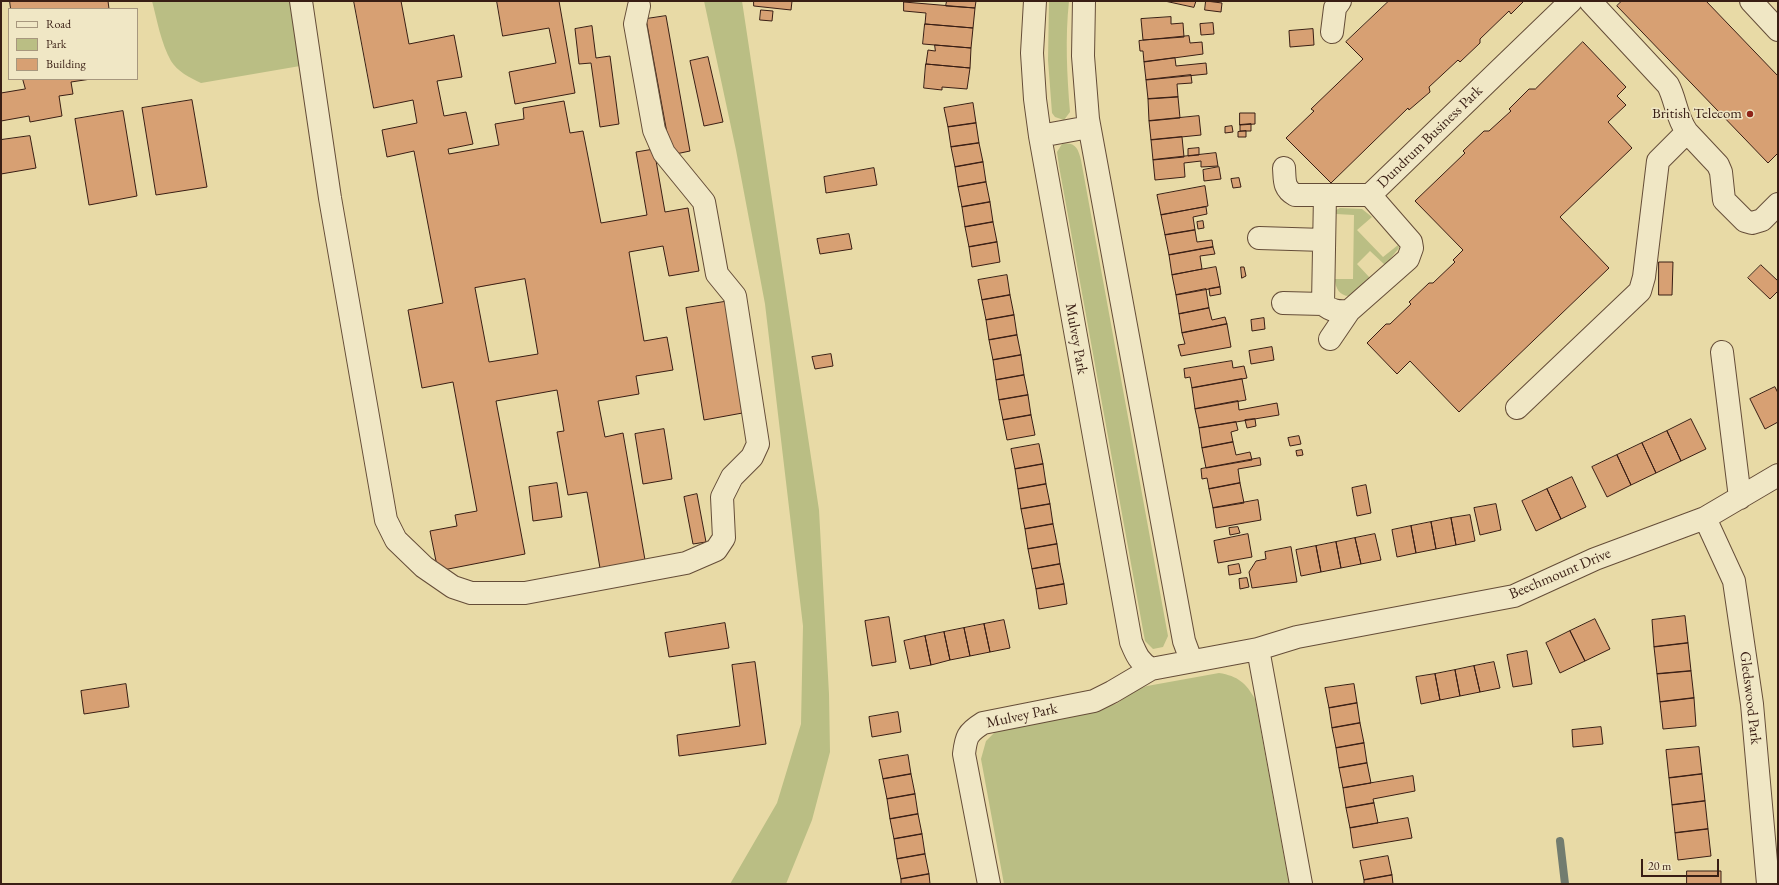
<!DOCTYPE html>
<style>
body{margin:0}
#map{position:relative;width:1779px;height:885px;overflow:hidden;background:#e8daa6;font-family:"EB Garamond",serif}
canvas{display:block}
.frame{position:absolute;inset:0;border:2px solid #391e14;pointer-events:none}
.legend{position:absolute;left:8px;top:8px;width:130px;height:72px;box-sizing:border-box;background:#f0e7c5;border:1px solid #a7977e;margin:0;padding:5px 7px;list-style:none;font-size:12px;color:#391e14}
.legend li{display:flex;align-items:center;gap:8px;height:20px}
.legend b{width:20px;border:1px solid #a7977e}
.scale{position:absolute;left:1641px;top:859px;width:78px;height:18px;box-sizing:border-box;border:2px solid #391e14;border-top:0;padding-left:5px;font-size:12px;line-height:14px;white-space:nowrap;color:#391e14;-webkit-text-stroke:3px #f0e7c5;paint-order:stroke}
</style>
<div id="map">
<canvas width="1779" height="885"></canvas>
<div class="frame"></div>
<ul class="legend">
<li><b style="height:5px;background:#f0e7c5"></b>Road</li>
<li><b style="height:11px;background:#babe84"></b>Park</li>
<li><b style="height:11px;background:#d7a073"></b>Building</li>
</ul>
<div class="scale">20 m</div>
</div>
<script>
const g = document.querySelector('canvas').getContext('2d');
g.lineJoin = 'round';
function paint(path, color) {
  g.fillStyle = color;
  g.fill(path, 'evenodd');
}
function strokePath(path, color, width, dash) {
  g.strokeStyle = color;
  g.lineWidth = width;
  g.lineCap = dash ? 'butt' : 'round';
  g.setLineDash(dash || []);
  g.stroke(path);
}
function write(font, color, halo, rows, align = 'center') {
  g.font = font + ' "EB Garamond",serif';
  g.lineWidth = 3;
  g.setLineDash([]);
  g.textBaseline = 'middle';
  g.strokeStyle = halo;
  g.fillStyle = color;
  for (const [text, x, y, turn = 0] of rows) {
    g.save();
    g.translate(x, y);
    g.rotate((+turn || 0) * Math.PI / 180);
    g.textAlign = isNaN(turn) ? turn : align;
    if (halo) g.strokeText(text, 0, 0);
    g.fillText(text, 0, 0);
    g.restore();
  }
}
paint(new Path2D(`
 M 152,1 L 292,1 L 300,66 L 201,83 C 190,78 177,71 171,61 C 161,43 157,20 152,1 Z
 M 704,1 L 742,1 L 819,510 L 829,694 L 830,752 L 812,820 L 786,884 L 730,884 L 777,803 L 801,724 L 803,626 L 765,304 L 736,150 Z
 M 1049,1 L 1069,1 C 1065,38 1067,75 1070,112 L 1064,120 L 1055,117 L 1052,113 L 1048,60 Z
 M 1062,144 C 1075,142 1078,148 1081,160 L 1168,636 L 1163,647 L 1153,649 L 1145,641 L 1059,166 L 1057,152 Z
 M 1340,208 L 1362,209 L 1372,217 L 1357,230 L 1383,257 L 1398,245 L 1399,248 L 1385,265 L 1370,251 L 1357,264 L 1370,278 L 1349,296 C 1340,296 1335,288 1335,279 L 1353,279 L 1354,215 L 1336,214 L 1336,210 Z
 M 1219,673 C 1238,676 1246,683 1255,699 L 1289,884 L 1004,884 L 981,759 L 986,741 L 995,732 L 1017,721 L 1116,704 L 1136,690 L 1147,686 Z`), '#babe84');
strokePath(new Path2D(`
 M 1560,841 L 1565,884`), '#727c6f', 8);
const building = new Path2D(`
 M 10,1 L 108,1 L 109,9 L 11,9 Z
 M 354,1 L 401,1 L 409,44 L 454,35 L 462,77 L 437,81 L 444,116 L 466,112 L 473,144 L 448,149 L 449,154 L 499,145 L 495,124 L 524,119 L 523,108 L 564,101 L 570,133 L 583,131 L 601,223 L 647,215 L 636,152 L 654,149 L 665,212 L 688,208 L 699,271 L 669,276 L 663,246 L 629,252 L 644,341 L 667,337 L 673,370 L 636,376 L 639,394 L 598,401 L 605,437 L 623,433 L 645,560 L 600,568 L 587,492 L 568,495 L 557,432 L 564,431 L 557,390 L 496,401 L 525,554 L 438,571 L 430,531 L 457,526 L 455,515 L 477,511 L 453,382 L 422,388 L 408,310 L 443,303 L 414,151 L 387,157 L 382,130 L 417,123 L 413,100 L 374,108 ZM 525,279 L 538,354 L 489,362 L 475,288 Z
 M 497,1 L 559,1 L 575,93 L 515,104 L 509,72 L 556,63 L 549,28 L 503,36 Z
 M 754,1 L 792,1 L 791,10 L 754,6 Z
 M 947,1 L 976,1 L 975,8 L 946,6 Z
 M 1165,1 L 1196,1 L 1194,7 Z
 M 1206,1 L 1222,3 L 1221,12 L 1205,10 Z
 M 1389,1 L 1524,1 L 1511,14 L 1509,11 L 1480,39 L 1480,43 L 1460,62 L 1458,60 L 1429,87 L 1430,92 L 1409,110 L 1408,108 L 1331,183 L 1286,138 L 1314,111 L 1311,109 L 1363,59 L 1346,42 Z
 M 1622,1 L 1706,1 L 1778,76 L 1778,153 L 1768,163 L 1617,6 Z
 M 904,2 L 975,8 L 973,28 L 925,24 L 926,13 L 904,11 Z
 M 761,10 L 773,11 L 772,21 L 760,20 Z
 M 666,16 L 690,151 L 671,155 L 646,19 Z
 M 1171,17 L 1171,24 L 1183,23 L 1184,37 L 1143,40 L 1141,19 Z
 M 1213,23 L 1214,34 L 1201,35 L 1200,24 Z
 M 925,24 L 973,28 L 971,48 L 923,44 Z
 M 592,26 L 596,58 L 610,56 L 619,124 L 600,127 L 591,63 L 579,64 L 575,29 Z
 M 1313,29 L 1314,45 L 1290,47 L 1289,31 Z
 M 1189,36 L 1190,43 L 1202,42 L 1203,54 L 1144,62 L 1143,51 L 1140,51 L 1139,41 Z
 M 1583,42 L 1626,87 L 1617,96 L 1626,105 L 1608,122 L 1632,148 L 1560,217 L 1609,268 L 1459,412 L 1410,361 L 1397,374 L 1367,343 L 1386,324 L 1390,324 L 1411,304 L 1409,302 L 1429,283 L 1433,283 L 1455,262 L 1453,260 L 1463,250 L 1415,201 L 1465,153 L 1463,151 L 1484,131 L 1489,131 L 1511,111 L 1509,109 L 1529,89 L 1535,89 Z
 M 935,45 L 971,48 L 970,68 L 926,64 L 928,50 L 935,51 Z
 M 708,57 L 723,122 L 704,126 L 690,61 Z
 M 1175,58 L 1176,66 L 1206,63 L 1207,74 L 1146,80 L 1144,62 Z
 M 926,64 L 970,68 L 967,89 L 942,87 L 942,90 L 924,88 Z
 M 1191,75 L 1192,83 L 1177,84 L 1178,97 L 1148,99 L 1146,80 Z
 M 23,79 L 91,79 L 71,82 L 73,94 L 59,96 L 62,116 L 30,122 L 29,116 L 1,121 L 1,93 L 25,89 Z
 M 1178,97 L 1180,118 L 1149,121 L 1148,99 Z
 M 192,100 L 207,187 L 156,195 L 142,108 Z
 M 973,103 L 976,123 L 948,127 L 944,108 Z
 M 123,111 L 137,196 L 89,205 L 75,119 Z
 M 1240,113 L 1255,113 L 1255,124 L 1240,125 Z
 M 1199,116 L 1201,135 L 1151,140 L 1149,121 Z
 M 976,123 L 979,143 L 951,147 L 948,127 Z
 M 1251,124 L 1251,131 L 1240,131 L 1240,125 Z
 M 1232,126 L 1233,132 L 1225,133 L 1225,127 Z
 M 1246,131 L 1246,137 L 1238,137 L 1238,132 Z
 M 30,136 L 36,168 L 1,174 L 1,140 Z
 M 1182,137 L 1184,157 L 1153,160 L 1151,140 Z
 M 979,143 L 983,162 L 955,167 L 951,147 Z
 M 1199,148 L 1199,155 L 1188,156 L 1188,149 Z
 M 1216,153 L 1218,166 L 1201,167 L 1201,161 L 1184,163 L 1185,177 L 1155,180 L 1153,160 Z
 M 983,162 L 986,182 L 958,187 L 955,167 Z
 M 1219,167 L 1221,179 L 1204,181 L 1203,170 Z
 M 874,168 L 877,185 L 826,193 L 824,177 Z
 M 1239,178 L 1241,187 L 1233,188 L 1231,179 Z
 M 986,182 L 990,202 L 962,207 L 958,187 Z
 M 1205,186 L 1208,206 L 1161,215 L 1157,195 Z
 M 990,202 L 993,222 L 965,227 L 962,207 Z
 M 1206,207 L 1207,214 L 1193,217 L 1195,230 L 1165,235 L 1161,215 Z
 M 1203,221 L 1204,228 L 1198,229 L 1197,222 Z
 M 993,222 L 997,242 L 969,247 L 965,227 Z
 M 1195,230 L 1197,242 L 1212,240 L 1213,247 L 1169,255 L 1165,235 Z
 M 849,234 L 852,249 L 820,254 L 817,239 Z
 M 997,242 L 1000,262 L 972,267 L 969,247 Z
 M 1213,247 L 1215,254 L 1200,256 L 1202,269 L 1172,275 L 1169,255 Z
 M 1659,262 L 1673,262 L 1672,295 L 1659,295 Z
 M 1761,265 L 1778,281 L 1778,291 L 1770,299 L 1748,278 Z
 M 1216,267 L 1220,287 L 1176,295 L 1172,275 Z
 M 1241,267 L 1244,267 L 1246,276 L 1242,278 Z
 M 1007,275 L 1010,295 L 982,300 L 978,280 Z
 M 1220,287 L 1221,294 L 1210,296 L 1209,289 Z
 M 1206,289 L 1209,308 L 1179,314 L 1176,295 Z
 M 1010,295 L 1014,315 L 986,320 L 982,300 Z
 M 730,301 L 748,412 L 704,420 L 686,308 Z
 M 1209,308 L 1212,320 L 1225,317 L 1227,324 L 1182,333 L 1179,314 Z
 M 1014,315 L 1017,335 L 989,340 L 986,320 Z
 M 1264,318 L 1265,329 L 1252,331 L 1251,320 Z
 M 1227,324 L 1231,347 L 1181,356 L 1178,345 L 1185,344 L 1182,333 Z
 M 1017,335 L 1021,355 L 993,360 L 989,340 Z
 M 1272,347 L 1274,360 L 1251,364 L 1249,351 Z
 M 831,354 L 833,366 L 815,369 L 812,357 Z
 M 1021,355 L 1024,375 L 996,380 L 993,360 Z
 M 1232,361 L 1233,368 L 1244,366 L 1247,378 L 1192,388 L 1190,377 L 1185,378 L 1184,369 Z
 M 1024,375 L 1028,395 L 999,400 L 996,380 Z
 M 1242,379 L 1246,400 L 1195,409 L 1192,388 Z
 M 1775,387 L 1778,393 L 1778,422 L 1765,429 L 1750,399 Z
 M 1028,395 L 1031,415 L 1003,420 L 999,400 Z
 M 1238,401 L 1239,410 L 1277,403 L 1279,415 L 1199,428 L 1195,409 Z
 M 1031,415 L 1035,435 L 1007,440 L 1003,420 Z
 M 1255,419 L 1256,426 L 1247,428 L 1245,420 Z
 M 1691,419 L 1706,449 L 1681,461 L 1667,431 Z
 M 1236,422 L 1238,430 L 1231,432 L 1233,442 L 1202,448 L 1199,428 Z
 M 664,429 L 672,479 L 643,484 L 635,434 Z
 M 1667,431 L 1681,461 L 1656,473 L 1642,443 Z
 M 1299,436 L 1301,444 L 1290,446 L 1288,438 Z
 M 1233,442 L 1236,455 L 1250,452 L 1252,460 L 1206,468 L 1202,448 Z
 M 1642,443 L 1656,473 L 1631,485 L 1617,455 Z
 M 1039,444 L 1043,464 L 1015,469 L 1011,449 Z
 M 1302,450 L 1303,455 L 1297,456 L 1296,451 Z
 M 1617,455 L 1631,485 L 1607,497 L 1592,467 Z
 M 1260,458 L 1261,465 L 1238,469 L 1240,483 L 1209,489 L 1207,478 L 1202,479 L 1201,469 Z
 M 1043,464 L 1046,484 L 1018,489 L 1015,469 Z
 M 1572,477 L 1586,507 L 1561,519 L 1547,489 Z
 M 557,483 L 562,517 L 533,521 L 529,487 Z
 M 1240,483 L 1244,503 L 1213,508 L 1209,489 Z
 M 1046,484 L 1050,504 L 1021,509 L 1018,489 Z
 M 1366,485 L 1371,513 L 1357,516 L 1352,488 Z
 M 1547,489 L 1561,519 L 1536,531 L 1522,501 Z
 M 697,494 L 706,542 L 693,544 L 684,497 Z
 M 1258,500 L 1261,520 L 1216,528 L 1213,508 Z
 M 1050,504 L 1053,524 L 1025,529 L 1021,509 Z
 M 1496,504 L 1501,530 L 1480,535 L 1474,508 Z
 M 1470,515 L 1475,541 L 1456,545 L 1451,518 Z
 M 1451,518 L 1456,545 L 1436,549 L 1431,522 Z
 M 1431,522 L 1436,549 L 1416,553 L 1411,526 Z
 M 1053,524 L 1057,544 L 1028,549 L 1025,529 Z
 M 1411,526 L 1416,553 L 1397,557 L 1392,530 Z
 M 1238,527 L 1240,533 L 1230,535 L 1229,528 Z
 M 1248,534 L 1252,557 L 1218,563 L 1214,541 Z
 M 1375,534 L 1381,560 L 1361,564 L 1355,538 Z
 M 1355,538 L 1361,564 L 1341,568 L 1336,542 Z
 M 1336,542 L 1341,568 L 1321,572 L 1316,546 Z
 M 1057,544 L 1060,564 L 1032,569 L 1028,549 Z
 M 1316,546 L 1321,572 L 1301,576 L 1296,550 Z
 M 1291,547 L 1297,582 L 1252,588 L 1249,572 L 1256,561 L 1266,559 L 1265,552 Z
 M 1060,564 L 1064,584 L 1036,589 L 1032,569 Z
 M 1239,564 L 1241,573 L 1229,575 L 1228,566 Z
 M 1247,578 L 1249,587 L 1240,589 L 1239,579 Z
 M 1064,584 L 1067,604 L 1039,609 L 1036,589 Z
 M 1685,616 L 1688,643 L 1654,647 L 1652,620 Z
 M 889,617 L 896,662 L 872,666 L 865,621 Z
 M 1595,619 L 1610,649 L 1585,661 L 1570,631 Z
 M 1004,620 L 1010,648 L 990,652 L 984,624 Z
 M 725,623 L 729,648 L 669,657 L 665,633 Z
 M 984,624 L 990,652 L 970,656 L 964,628 Z
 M 964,628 L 970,656 L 950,660 L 944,632 Z
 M 1570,631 L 1585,661 L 1560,673 L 1546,643 Z
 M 944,632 L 950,660 L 931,665 L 925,636 Z
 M 925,636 L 931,665 L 910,669 L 904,641 Z
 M 1688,643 L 1691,671 L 1657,674 L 1654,647 Z
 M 1527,651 L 1532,684 L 1513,687 L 1507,655 Z
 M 755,662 L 766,744 L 679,756 L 677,735 L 740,726 L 732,665 Z
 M 1494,662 L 1500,688 L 1480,692 L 1474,666 Z
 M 1474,666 L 1480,692 L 1460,696 L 1455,670 Z
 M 1455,670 L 1460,696 L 1440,700 L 1435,674 Z
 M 1691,671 L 1694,698 L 1660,702 L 1657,674 Z
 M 1435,674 L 1440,700 L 1421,704 L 1416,677 Z
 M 126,684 L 129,707 L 84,714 L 81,691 Z
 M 1354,684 L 1357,703 L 1329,708 L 1325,688 Z
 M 1694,698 L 1696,726 L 1663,729 L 1660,702 Z
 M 1357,703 L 1360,723 L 1332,728 L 1329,708 Z
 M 898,712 L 901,732 L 872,737 L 869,717 Z
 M 1360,723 L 1364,743 L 1336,748 L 1332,728 Z
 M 1601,727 L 1603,744 L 1573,747 L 1572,730 Z
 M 1364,743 L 1367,763 L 1339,768 L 1336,748 Z
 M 1699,747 L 1702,774 L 1669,778 L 1666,750 Z
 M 908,755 L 911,774 L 883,779 L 879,760 Z
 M 1367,763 L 1371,783 L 1343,788 L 1339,768 Z
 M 911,774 L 915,794 L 887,799 L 883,779 Z
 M 1702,774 L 1705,801 L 1672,805 L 1669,778 Z
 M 1413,776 L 1415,791 L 1373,799 L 1374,803 L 1346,808 L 1343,788 Z
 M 915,794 L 918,814 L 890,819 L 887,799 Z
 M 1705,801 L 1708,829 L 1675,833 L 1672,805 Z
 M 1374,803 L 1378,823 L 1350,828 L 1346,808 Z
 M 918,814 L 922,834 L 894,839 L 890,819 Z
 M 1408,818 L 1412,838 L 1353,848 L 1350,828 Z
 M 1708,829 L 1711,856 L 1678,860 L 1675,833 Z
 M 922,834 L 925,854 L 897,859 L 894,839 Z
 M 925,854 L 929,874 L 901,879 L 897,859 Z
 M 1388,856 L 1392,875 L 1364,880 L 1360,861 Z
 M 1687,871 L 1721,871 L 1721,884 L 1687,884 Z
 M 929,874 L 930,884 L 901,884 L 901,879 Z
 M 1392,875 L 1393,884 L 1364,884 L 1364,880 Z`);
paint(building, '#d7a073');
strokePath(building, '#391e14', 1);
const minor = new Path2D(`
 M 301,1 L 330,198 L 386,520 L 396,540 L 424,567 L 453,587 L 471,593 L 525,593 L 686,563 L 716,550 L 724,538 L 722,497 L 732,477 L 752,457 L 758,444 L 735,296 L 717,274 L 704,202 L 664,153 L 654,130 L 635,24 L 639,6
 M 1035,1 L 1032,53 L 1035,99 L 1040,136 L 1131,642 C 1136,654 1139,662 1151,669
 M 1084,1 L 1083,56 L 1088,119 L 1184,641 L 1191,660
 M 1751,1 L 1778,30
 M 1332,32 L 1335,8 L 1340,1
 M 1687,132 L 1718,165 L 1721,172 L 1724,200 L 1745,221 L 1752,223 L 1762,220 L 1778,204
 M 1040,136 L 1089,127
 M 1284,168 C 1285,180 1283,188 1295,195 L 1370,195
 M 1325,195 L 1323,304 C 1331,311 1338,312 1349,311 L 1330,339
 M 1370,195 L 1571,1
 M 1259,238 L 1324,240
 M 1283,303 L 1323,304
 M 1349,311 L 1408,259 L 1412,248 L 1411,242 L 1370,195
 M 1722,352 L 1740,498
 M 1517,408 L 1640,291 L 1644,277 L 1658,161 L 1687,132 C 1676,117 1676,100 1668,85 L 1590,1
 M 1705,518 L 1734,581 L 1752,704 L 1768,884
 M 1258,649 L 1301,884
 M 989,884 L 964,754 C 966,737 967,733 983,723 L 1094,701 L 1112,692 L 1151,669 L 1258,649 L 1297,637 L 1514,596 L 1595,559 L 1705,518 L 1778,475`);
strokePath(minor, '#654d38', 24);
strokePath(minor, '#f0e7c5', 22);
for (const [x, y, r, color] of [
 [1750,114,4,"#8f2418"]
]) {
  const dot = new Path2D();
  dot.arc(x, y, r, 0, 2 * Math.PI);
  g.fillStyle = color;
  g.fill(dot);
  strokePath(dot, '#f0e7c5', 1.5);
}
write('15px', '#391e14', '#f0e7c5', [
 ["British Telecom",1742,114]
], 'right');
write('15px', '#391e14', '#f0e7c5', [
 ["Dundrum Business Park",1430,137,-44],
 ["Mulvey Park",1076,339,80],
 ["Beechmount Drive",1560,574,-23],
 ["Gledswood Park",1750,698,83],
 ["Mulvey Park",1022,716,-12]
]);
</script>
